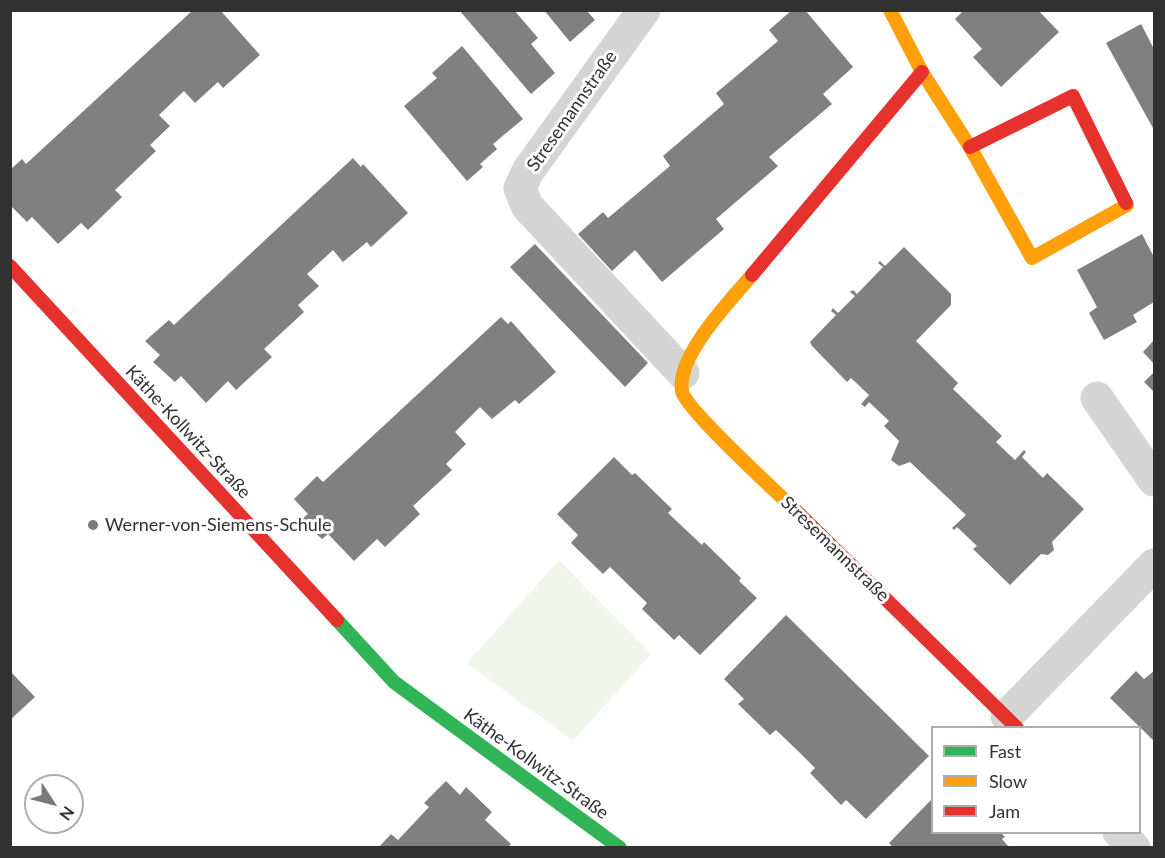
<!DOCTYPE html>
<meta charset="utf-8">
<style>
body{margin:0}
#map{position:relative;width:1165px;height:858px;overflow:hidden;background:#fff;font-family:Lato,sans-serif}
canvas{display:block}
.frame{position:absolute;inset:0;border:12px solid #313131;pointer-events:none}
.legend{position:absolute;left:931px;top:726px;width:210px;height:108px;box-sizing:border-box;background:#fff;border:2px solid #adadad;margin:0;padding:8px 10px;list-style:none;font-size:18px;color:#313131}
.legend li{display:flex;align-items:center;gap:12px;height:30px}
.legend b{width:30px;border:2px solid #adadad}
.north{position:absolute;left:24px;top:774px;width:60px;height:60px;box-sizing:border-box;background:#fff;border:2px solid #adadad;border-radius:50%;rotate:126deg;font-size:16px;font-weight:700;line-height:24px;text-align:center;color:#313131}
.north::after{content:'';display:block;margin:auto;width:21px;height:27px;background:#797979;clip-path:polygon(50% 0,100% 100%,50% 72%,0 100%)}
</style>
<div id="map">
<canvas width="1165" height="858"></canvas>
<div class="frame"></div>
<ul class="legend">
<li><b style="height:8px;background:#30b455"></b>Fast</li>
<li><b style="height:8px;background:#ff9f0a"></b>Slow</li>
<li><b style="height:8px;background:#e5322d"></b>Jam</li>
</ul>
<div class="north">N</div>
</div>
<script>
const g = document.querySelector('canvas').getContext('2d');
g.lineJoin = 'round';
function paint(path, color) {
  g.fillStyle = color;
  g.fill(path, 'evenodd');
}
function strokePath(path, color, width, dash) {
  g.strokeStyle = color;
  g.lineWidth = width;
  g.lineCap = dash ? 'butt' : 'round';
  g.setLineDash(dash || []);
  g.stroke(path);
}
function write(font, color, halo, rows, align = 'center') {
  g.font = font + ' Lato,sans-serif';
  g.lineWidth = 6;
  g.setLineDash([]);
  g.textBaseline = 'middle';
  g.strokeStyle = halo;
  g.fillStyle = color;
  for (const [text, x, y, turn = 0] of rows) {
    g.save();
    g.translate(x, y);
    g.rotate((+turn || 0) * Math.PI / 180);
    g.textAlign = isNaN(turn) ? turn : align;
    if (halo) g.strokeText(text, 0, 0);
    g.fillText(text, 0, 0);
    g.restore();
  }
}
paint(new Path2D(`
 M 559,560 L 651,654 L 573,741 L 467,663 Z`), '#f1f6ed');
paint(new Path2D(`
 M 193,10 L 220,10 L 260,55 L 223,88 L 218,82 L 195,103 L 184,91 L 159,115 L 170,126 L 150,145 L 156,151 L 115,190 L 122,197 L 88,230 L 81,223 L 58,244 L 32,217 L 27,222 L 10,205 L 10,170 L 22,159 L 26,164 Z
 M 459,10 L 514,10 L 538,38 L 531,44 L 555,73 L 531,94 Z
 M 544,10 L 586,10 L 595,20 L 570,42 Z
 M 792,10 L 805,10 L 853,67 L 823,94 L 832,104 L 769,157 L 778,166 L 716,219 L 724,229 L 662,282 L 635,250 L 612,271 L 578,234 L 603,212 L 608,218 L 670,166 L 663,156 L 724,104 L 716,93 L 778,41 L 769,30 Z
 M 964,10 L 1038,10 L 1059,32 L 1001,87 L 973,57 L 982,49 L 955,19 Z
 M 1141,24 L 1154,49 L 1154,130 L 1106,43 Z
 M 462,46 L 523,119 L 493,144 L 497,149 L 480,164 L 483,167 L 467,181 L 404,106 L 437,78 L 432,73 Z
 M 353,158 L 361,167 L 363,164 L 408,213 L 371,247 L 367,242 L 343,262 L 333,250 L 307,274 L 319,286 L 298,305 L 304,312 L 264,349 L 272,357 L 236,390 L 228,381 L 206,403 L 181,376 L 175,382 L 153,362 L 160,355 L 145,341 L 169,320 L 174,325 Z
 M 1142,234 L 1154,257 L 1154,302 L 1133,315 L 1137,322 L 1104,340 L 1089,313 L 1097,307 L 1077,270 Z
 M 535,244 L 648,363 L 625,387 L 510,267 Z
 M 904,247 L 951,294 L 951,305 L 916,341 L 958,383 L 953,389 L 1002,436 L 996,442 L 1015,460 L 1024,450 L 1026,452 L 1022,457 L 1043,478 L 1047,473 L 1084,509 L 1052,542 L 1054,550 L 1048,555 L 1041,554 L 1010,585 L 973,549 L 977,546 L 957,527 L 954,530 L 952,528 L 966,515 L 910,462 L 899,466 L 891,460 L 899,441 L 884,426 L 889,421 L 869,402 L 865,407 L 861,404 L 869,395 L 851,378 L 847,382 L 812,346 L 810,342 L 836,315 L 831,311 L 833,308 L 838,313 L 855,296 L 850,292 L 853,290 L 857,294 L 883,267 L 878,263 L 880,261 L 885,266 Z
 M 501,317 L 508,324 L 511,321 L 556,372 L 519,404 L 515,400 L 492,419 L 480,407 L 455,432 L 466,444 L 446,464 L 452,470 L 413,506 L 420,514 L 385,547 L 377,539 L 354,561 L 328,534 L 322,539 L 301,520 L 308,514 L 294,499 L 317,476 L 323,482 Z
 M 1154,340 L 1154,364 L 1143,352 Z
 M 1154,372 L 1154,392 L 1144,382 Z
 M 614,457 L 632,475 L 635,473 L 672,509 L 668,513 L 702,545 L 704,542 L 741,578 L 739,581 L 757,598 L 700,655 L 679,635 L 674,640 L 642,609 L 647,603 L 610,567 L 603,574 L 571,543 L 578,535 L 557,514 Z
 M 786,615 L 929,756 L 866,819 L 846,800 L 841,805 L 810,773 L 815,768 L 798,751 L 776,730 L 770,735 L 738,704 L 744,699 L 724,679 Z
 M 10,671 L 35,697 L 10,720 Z
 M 1136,671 L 1144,679 L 1154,671 L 1154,741 L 1110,698 Z
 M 446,781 L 460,795 L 466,787 L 492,812 L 485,820 L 511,844 L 508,848 L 378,848 L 391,834 L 398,840 L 429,807 L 424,803 Z
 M 932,799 L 932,832 L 1000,832 L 1005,837 L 1002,839 L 1010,848 L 893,848 L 889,843 Z`), '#808080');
strokePath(new Path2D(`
 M 644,10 L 528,171 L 520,188 L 527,206 L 683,373
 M 1097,398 L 1154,480
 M 1007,716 L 1154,565
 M 1119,832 L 1134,848`), '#d5d5d5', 33);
strokePath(new Path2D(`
 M 337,620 L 394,682 L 620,848`), '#30b455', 14);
strokePath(new Path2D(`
 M 890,10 L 922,72 L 970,147 L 1032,258 L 1127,205 L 1126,203
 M 752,275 C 731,300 676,356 682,391 C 685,408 772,488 790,505`), '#ff9f0a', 14);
strokePath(new Path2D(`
 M 970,147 L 1073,96 L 1126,203
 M 10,266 L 337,620
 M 752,275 L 922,72
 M 790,505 L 1017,728`), '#e5322d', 14);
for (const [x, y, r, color] of [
 [93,525,6,"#797979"]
]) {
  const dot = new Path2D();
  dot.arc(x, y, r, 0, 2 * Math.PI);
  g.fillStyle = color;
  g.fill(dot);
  strokePath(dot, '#fff', 2);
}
write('18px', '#313131', '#fff', [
 ["Stresemannstraße",572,111,-55],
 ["Käthe-Kollwitz-Straße",188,432,47],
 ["Stresemannstraße",835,549,44],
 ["Käthe-Kollwitz-Straße",536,764,36]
]);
write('18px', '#313131', '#fff', [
 ["Werner-von-Siemens-Schule",105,525]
], 'left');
</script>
